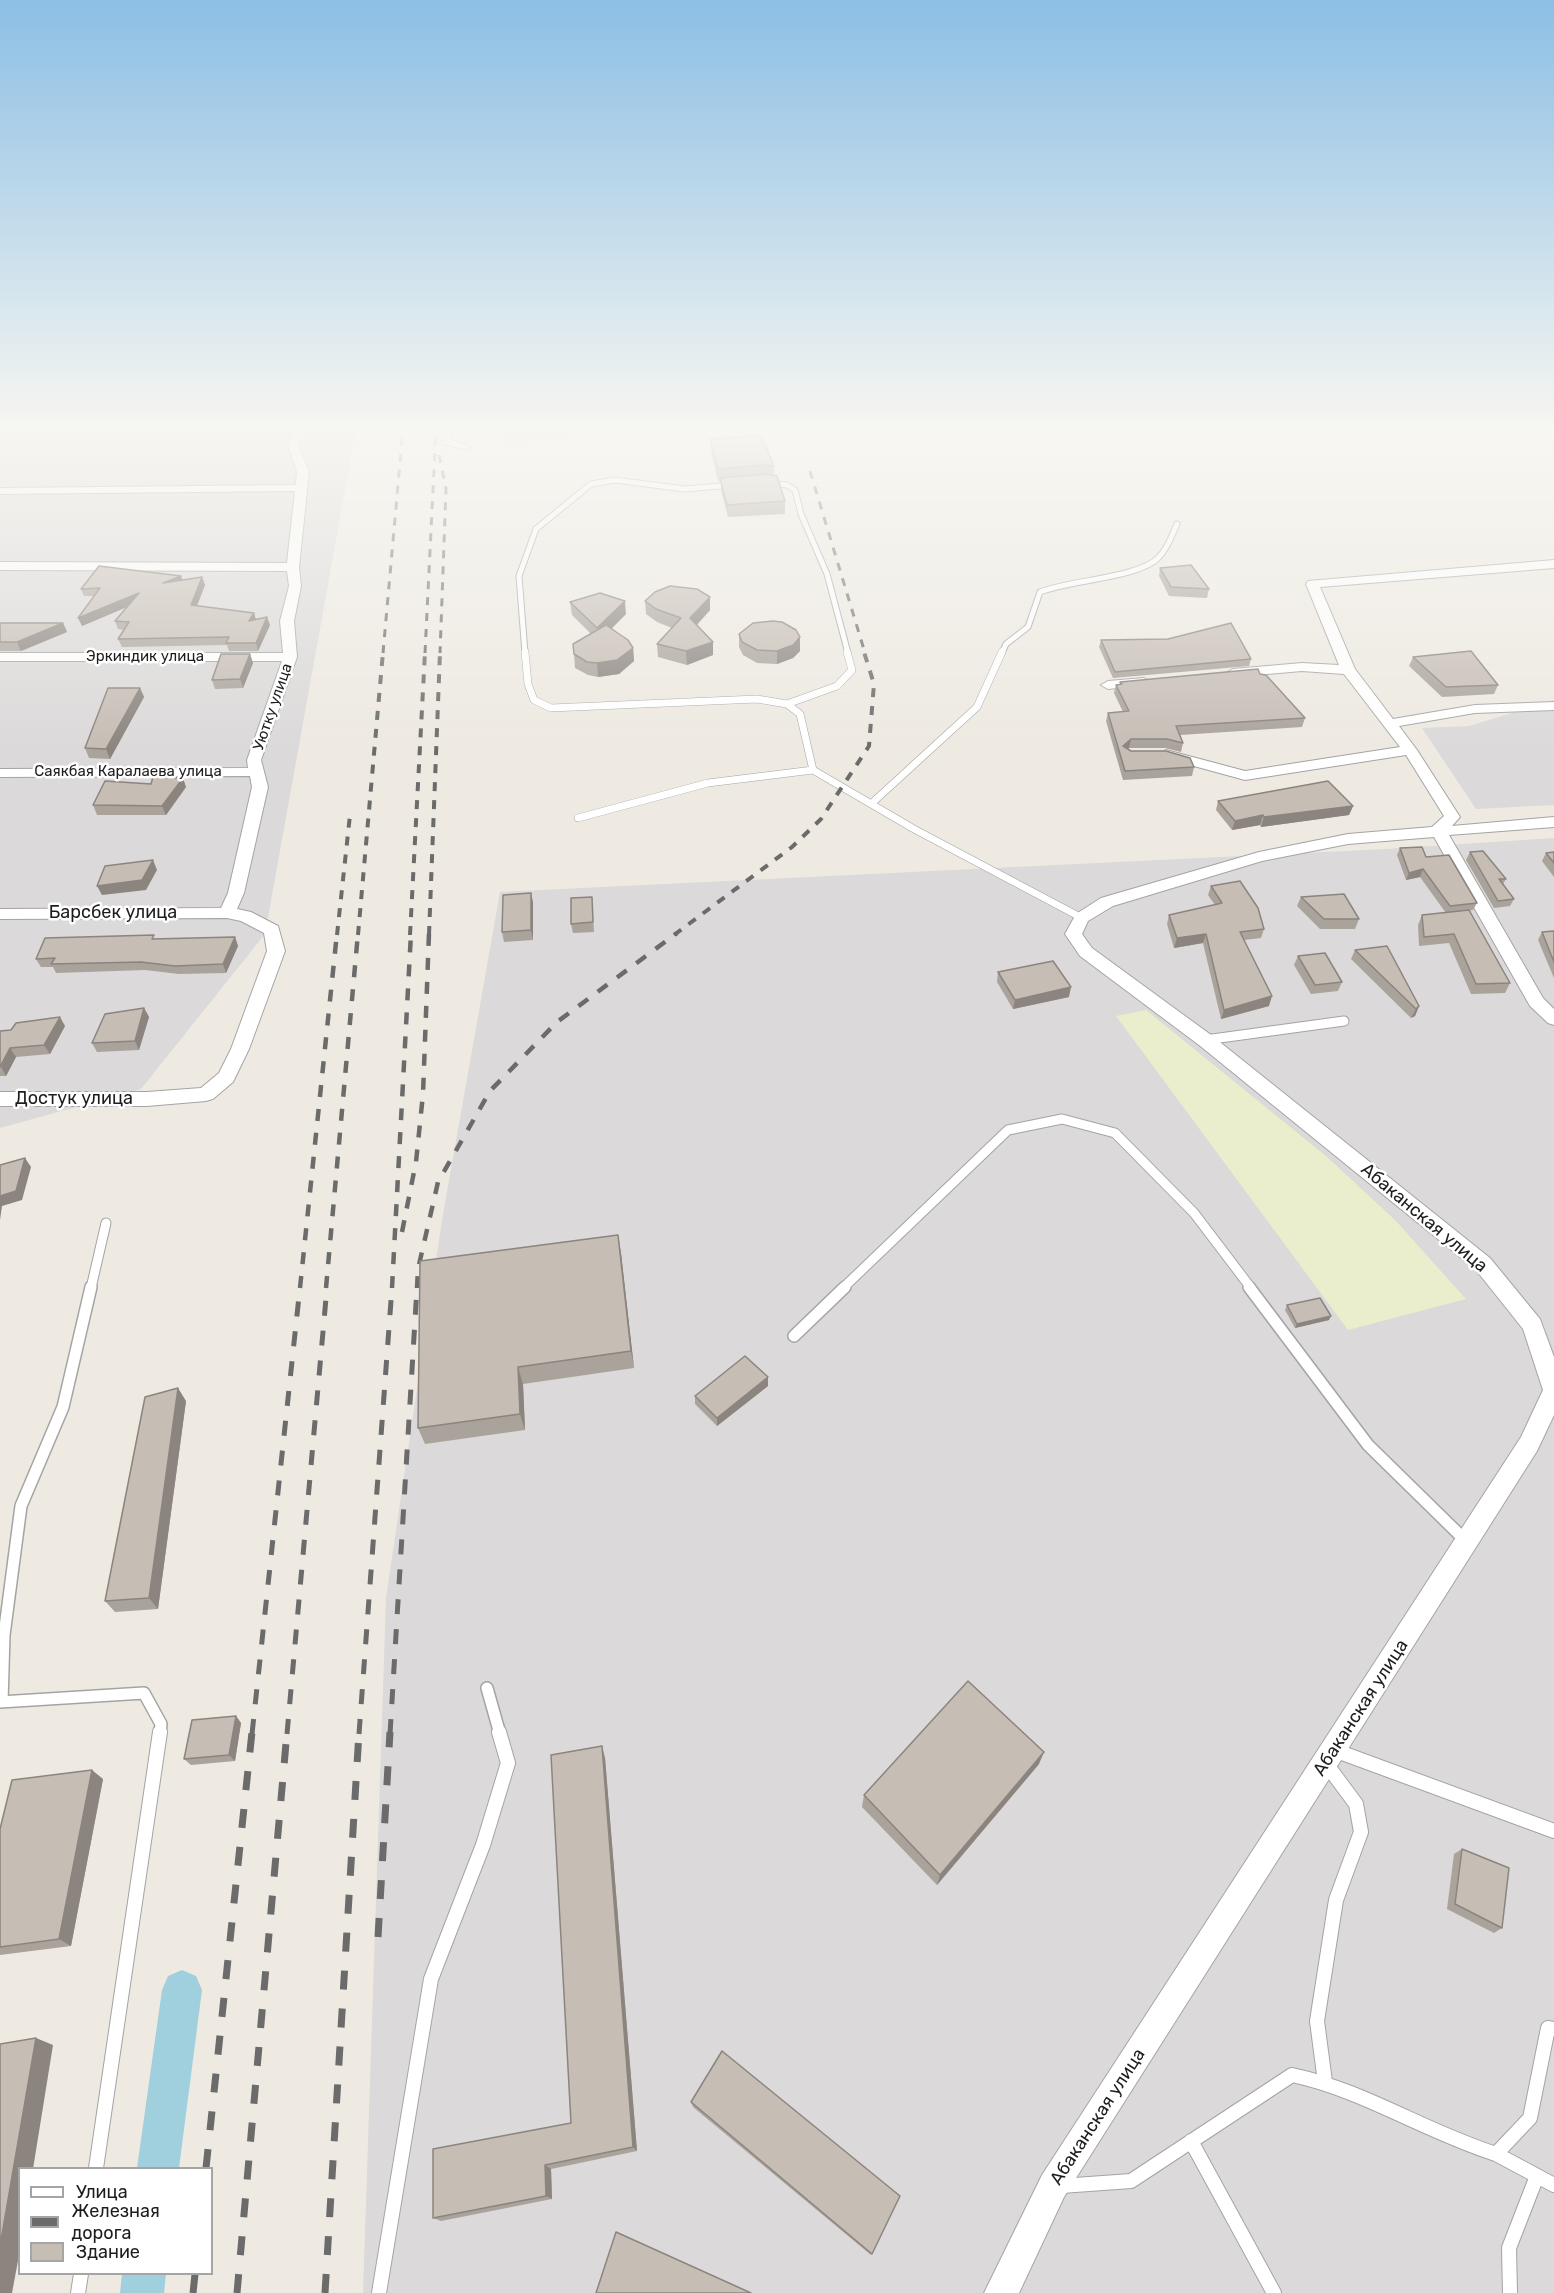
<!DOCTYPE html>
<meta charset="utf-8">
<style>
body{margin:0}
#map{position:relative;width:1554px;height:2293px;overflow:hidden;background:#eeeae2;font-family:Rubik,sans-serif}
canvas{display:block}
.legend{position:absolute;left:18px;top:2167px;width:195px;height:108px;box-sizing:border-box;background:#fff;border:2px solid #a5a5a5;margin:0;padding:8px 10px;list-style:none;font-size:18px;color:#1d1d1d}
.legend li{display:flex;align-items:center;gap:12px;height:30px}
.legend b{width:30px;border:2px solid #a5a5a5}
</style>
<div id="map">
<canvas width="1554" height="2293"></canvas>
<ul class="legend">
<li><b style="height:8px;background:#fff"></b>Улица</li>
<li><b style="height:8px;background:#6b6b6b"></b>Железная дорога</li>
<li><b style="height:16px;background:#c6bdb5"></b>Здание</li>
</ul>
</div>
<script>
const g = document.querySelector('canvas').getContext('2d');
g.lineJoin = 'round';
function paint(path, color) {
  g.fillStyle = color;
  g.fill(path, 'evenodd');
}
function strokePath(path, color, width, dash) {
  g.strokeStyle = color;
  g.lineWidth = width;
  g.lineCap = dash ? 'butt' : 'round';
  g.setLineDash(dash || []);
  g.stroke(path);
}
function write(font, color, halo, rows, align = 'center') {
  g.font = font + ' Rubik,sans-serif';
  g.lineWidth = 5;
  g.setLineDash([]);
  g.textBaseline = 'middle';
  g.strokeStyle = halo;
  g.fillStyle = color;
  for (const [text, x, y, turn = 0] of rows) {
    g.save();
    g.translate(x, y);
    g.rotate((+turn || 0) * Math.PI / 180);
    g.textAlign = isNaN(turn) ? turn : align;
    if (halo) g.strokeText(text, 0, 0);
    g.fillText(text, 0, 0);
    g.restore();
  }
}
paint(new Path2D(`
 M 0,429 L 356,429 L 265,934 L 141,1089 L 0,1128 Z
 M 498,429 L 708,429 L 503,442 Z
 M 1554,700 L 1554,805 L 1476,809 L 1422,728 L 1469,726 Z
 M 1554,838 L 1554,2293 L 363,2293 L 386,1598 L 442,1220 L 500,892 L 1386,849 Z`), '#dbd9d9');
paint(new Path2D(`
 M 1146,1010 L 1326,1156 L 1396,1221 L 1466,1299 L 1348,1330 L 1116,1016 Z`), '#ebeecc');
paint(new Path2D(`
 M 182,1970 L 196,1976 L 202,1990 L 179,2168 L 137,2168 L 162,1990 L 168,1976 Z
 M 122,2274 L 166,2274 L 164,2293 L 120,2293 Z`), '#a0cfde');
const serviceFar4 = new Path2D(`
 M 769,483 L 787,485 L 795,490 L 801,514 L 827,574 L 848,653
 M 525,653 L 519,576 L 536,529 L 591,484 L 615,480 L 685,489 L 732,485
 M 1002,653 L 1006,644 L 1028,627 L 1040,592 C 1070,580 1140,578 1159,557 C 1168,548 1172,535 1177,524`);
const serviceFar3 = new Path2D(`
 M 525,652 L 528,684 L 534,700 L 551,708 L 757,699 L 787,704 L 800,714 L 813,770
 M 787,704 L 837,686 L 852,670 L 847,652
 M 872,803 L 977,707 L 1002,652
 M 578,818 L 708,783 L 813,770 L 914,829 L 1082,918`);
const serviceFar2 = new Path2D(`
 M 1205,1040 L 1344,1021
 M 91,1288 L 106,1223
 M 843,1288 L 1008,1130 L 1062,1119 L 1115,1133 L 1194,1213 L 1251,1288`);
const serviceFar1 = new Path2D(`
 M 1249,1287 L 1368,1445 L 1467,1542
 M 794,1336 L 845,1287
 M 487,1688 L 500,1734
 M 0,1702 L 144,1693 L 161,1724 L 160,1734
 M 2,1702 L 4,1635 L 21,1506 L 63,1407 L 91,1287`);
const service = new Path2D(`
 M 1334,1750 L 1554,1831
 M 1325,2082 L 1317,2021 L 1336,1900 L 1361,1832 L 1356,1804 L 1327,1765
 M 1191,2141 L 1274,2293
 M 1496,2154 L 1554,2185
 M 96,2168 L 160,1732
 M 1061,2186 L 1131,2181 L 1292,2075 C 1363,2090 1426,2132 1496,2154 L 1530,2118 L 1548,2028 L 1554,2029
 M 78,2293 L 81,2274
 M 379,2293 L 431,1979 L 483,1845 L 508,1763 L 499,1732
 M 1510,2293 L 1509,2248 L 1537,2176`);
const minor = new Path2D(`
 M 297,429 L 307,429 L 298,444 L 309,472 L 299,567 L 301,586 L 294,621 L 297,657 L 261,760 L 268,787 L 244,893 L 237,909 L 251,912 L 278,926 L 285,951 L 249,1049 L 233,1082 L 213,1099 L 206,1101 L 147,1106 L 0,1106 L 0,1092 L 147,1092 L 201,1088 L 219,1073 L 231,1049 L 267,951 L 264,933 L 241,921 L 227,918 L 0,919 L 0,909 L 221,908 L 228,893 L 252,787 L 250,776 L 0,777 L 0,769 L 248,768 L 247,760 L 282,661 L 0,661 L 0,653 L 283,653 L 280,621 L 289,586 L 287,571 L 0,570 L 0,562 L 287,563 L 295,491 L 0,494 L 0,488 L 296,485 L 297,472 L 288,444 Z
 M 441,429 L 451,429 L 450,437 L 452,440 L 471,447 L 466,450 L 444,444 L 439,438 Z
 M 1554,560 L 1554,568 L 1320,587 L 1355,669 L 1393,719 L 1475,705 L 1554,702 L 1554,710 L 1475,713 L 1399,726 L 1417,750 L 1460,817 L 1452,826 L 1554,817 L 1554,827 L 1449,835 L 1543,998 L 1554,1009 L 1554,1025 L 1548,1023 L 1530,1006 L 1434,837 L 1348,844 L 1262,861 L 1113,906 L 1088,921 L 1082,934 L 1092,948 L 1211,1035 L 1490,1258 L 1540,1319 L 1554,1357 L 1554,1415 L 1537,1451 L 1064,2197 L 1019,2293 L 984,2293 L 1042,2175 L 1521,1437 L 1543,1390 L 1523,1329 L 1476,1270 L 1199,1045 L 1080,956 L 1065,934 L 1076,914 L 1101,898 L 1259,852 L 1348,834 L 1432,827 L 1444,816 L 1406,755 L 1245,780 L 1161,757 L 1159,754 L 1166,750 L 1245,771 L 1400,747 L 1344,674 L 1302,671 L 1233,677 L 1226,673 L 1233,669 L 1302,663 L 1339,665 L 1306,584 L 1308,581 Z
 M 1144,678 L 1151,682 L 1149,685 L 1108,689 L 1101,685 L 1108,681 Z`);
strokePath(serviceFar4, '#a4a4a4', 7);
strokePath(serviceFar3, '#a4a4a4', 8);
strokePath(serviceFar2, '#a4a4a4', 11);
strokePath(serviceFar1, '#a4a4a4', 14);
strokePath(service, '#a4a4a4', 16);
strokePath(minor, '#a4a4a4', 2);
strokePath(serviceFar4, '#fff', 5);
strokePath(serviceFar3, '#fff', 7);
strokePath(serviceFar2, '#fff', 9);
strokePath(serviceFar1, '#fff', 11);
strokePath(service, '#fff', 14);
paint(minor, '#fff');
strokePath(new Path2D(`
 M 439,455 L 446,489 L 440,653
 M 810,471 L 865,653
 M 383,653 L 403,429
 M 425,653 L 436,429`), '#6b6b6b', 3, [8, 8]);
strokePath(new Path2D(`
 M 337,935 L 350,815
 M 358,935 L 383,652
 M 410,935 L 425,652
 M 429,935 L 440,652
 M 674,935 L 792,847 L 821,819 L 869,746 L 874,684 L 864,652`), '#6b6b6b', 4, [9, 9]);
strokePath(new Path2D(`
 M 402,1232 L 416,1162 L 423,1094 L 429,933
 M 300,1288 L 337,933
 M 326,1288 L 358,933
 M 392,1288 L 411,933
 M 417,1288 L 418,1269 L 438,1182 L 490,1091 L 557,1022 L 677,933`), '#6b6b6b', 4.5, [12, 12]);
strokePath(new Path2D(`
 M 252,1734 L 300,1287
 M 287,1734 L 327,1287
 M 359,1734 L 392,1287
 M 390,1734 L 417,1287`), '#6b6b6b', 5, [15, 15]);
strokePath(new Path2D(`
 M 378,1937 L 390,1732
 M 206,2168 L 252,1732
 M 193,2293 L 195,2274
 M 237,2293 L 287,1732
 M 325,2293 L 359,1732`), '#6b6b6b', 7, [19, 19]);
paint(new Path2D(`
 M 710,439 L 774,466 L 774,476 L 785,501 L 785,514 L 728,517 L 721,491 L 721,481 L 718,481 L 711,451 Z
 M 1160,568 L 1209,589 L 1207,598 L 1169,596 L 1159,576 Z
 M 181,576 L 182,580 L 202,577 L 205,585 L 197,606 L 254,613 L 256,619 L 270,625 L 258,651 L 229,651 L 227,645 L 122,647 L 118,639 L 124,630 L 118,629 L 115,621 L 127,607 L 82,626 L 94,596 L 84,596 L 81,589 Z
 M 710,597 L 710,610 L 697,625 L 713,655 L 687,665 L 658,657 L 657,644 L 672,628 L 657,622 L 646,614 L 645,601 Z
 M 570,602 L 626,614 L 612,628 L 633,648 L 634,661 L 619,674 L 598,677 L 588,675 L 575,668 L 574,654 L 591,634 L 572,615 Z
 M 0,623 L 63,623 L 67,632 L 21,651 L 0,651 Z
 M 739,634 L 800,637 L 800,651 L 793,658 L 777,664 L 757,663 L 743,655 L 739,647 Z
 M 1168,639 L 1251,659 L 1249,666 L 1113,678 L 1099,647 L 1101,640 Z
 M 250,654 L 253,663 L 243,688 L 215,689 L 212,680 Z
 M 1413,657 L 1498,685 L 1494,694 L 1442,697 L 1409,666 Z
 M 1260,674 L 1305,718 L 1302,727 L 1180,735 L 1183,743 L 1181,752 L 1165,748 L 1129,748 L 1128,749 L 1131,751 L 1194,767 L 1192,776 L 1123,780 L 1106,721 L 1108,713 L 1123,712 L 1114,693 L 1116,685 L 1120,684 L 1120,682 Z
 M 140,688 L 144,697 L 110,759 L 89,758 L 85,748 Z
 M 186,787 L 166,815 L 97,815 L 93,805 Z
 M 1218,801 L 1353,806 L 1349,815 L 1261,827 L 1260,825 L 1232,830 L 1216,810 Z
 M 1400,848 L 1426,857 L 1477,903 L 1473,910 L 1469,911 L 1510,983 L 1505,993 L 1471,994 L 1449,943 L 1419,946 L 1418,925 L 1422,915 L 1446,913 L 1420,877 L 1406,880 L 1397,855 Z
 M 1470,852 L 1506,879 L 1503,884 L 1514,899 L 1510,906 L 1494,908 L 1466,860 Z
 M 1554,852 L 1554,877 L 1542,861 L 1546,853 Z
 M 1211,886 L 1264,929 L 1261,938 L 1244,940 L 1269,1006 L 1221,1019 L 1203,943 L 1174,948 L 1167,924 L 1169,915 L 1215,905 L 1208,895 Z
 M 592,897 L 594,932 L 573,933 L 571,924 Z
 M 1301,897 L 1359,919 L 1355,929 L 1320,929 L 1297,906 Z
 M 533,902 L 533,940 L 504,942 L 502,932 Z
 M 1554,931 L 1554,978 L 1538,940 L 1542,932 Z
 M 235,937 L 238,946 L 226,973 L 179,974 L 145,970 L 56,973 L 53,967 L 41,967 L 36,959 L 156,939 Z
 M 1355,950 L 1419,1006 L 1415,1016 L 1411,1018 L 1351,959 Z
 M 1298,956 L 1342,982 L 1338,991 L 1311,994 L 1294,965 Z
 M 998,972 L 1069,997 L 1013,1009 L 997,982 Z
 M 144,1008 L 149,1017 L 139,1050 L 97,1052 L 92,1043 Z
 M 65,1026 L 50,1054 L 16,1057 L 6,1076 L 0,1076 L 0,1031 Z
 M 621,1253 L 634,1368 L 523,1384 L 525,1430 L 425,1444 L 418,1428 Z
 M 1287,1305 L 1329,1320 L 1295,1328 L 1285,1310 Z
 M 768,1386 L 717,1426 L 695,1404 L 695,1396 Z
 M 186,1401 L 158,1609 L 115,1612 L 105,1601 Z
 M 236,1716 L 241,1723 L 235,1761 L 191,1765 L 184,1759 Z
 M 605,1758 L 637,2151 L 551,2169 L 552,2199 L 441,2221 L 433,2218 L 571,2123 Z
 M 1039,1764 L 937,1885 L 862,1807 L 864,1795 Z
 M 103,1779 L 71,1946 L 0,1955 L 0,1829 Z
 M 1462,1849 L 1502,1928 L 1494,1933 L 1447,1909 L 1454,1854 Z
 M 691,2102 L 872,2254 L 871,2255 L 693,2107 Z`), '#aaa39c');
paint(new Path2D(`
 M 181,576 L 184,584 L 163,583 Z
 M 202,577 L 205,585 L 194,613 L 191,605 Z
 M 139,593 L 141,601 L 82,626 L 78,618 Z
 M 710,597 L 710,610 L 691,631 L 690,618 Z
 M 625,601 L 626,614 L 599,641 L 597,628 Z
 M 254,613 L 256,621 L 249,621 Z
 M 267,617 L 270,625 L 258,651 L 256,643 Z
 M 63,623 L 67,632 L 21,651 L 17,642 Z
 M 800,637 L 800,651 L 793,658 L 777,664 L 777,651 Z
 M 713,642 L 713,655 L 687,665 L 686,651 Z
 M 633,648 L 634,661 L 619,674 L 598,677 L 597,663 Z
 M 250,654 L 253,663 L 243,688 L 240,679 Z
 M 140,688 L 144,697 L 110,759 L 106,749 Z
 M 1131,739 L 1129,748 L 1121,755 L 1123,746 Z
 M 183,778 L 186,787 L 166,815 L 162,806 Z
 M 1353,806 L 1349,815 L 1261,827 L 1264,817 Z
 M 1263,815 L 1260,825 L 1232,830 L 1235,821 Z
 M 153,860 L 157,870 L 146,890 L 102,895 L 97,886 Z
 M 1423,869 L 1420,877 L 1406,880 L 1409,873 Z
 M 531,893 L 533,902 L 533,940 L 531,930 Z
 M 1206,934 L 1203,943 L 1174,948 L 1177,938 Z
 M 235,937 L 238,946 L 226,973 L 223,964 Z
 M 1071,987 L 1069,997 L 1013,1009 L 1015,1000 Z
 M 1272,996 L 1269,1006 L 1221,1019 L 1224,1010 Z
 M 1419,1006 L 1415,1016 L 1411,1018 L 1416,1009 Z
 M 144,1008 L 149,1017 L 139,1050 L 135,1041 Z
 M 60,1017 L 65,1026 L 50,1054 L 44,1045 Z
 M 10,1048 L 16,1057 L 6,1076 L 1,1067 Z
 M 25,1158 L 31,1167 L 22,1200 L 2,1206 L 0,1220 L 0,1196 Z
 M 618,1235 L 621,1253 L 634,1368 L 631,1351 Z
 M 1331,1316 L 1329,1320 L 1295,1328 L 1297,1324 Z
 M 518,1367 L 523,1384 L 525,1430 L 520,1414 Z
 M 768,1377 L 768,1386 L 717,1426 L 717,1418 Z
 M 178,1388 L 186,1401 L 158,1609 L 149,1598 Z
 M 236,1716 L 241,1723 L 235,1761 L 229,1755 Z
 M 602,1746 L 605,1758 L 637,2151 L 633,2147 Z
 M 1044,1752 L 1039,1764 L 937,1885 L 940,1875 Z
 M 92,1770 L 103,1779 L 71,1946 L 59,1939 Z
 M 36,2038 L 53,2045 L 33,2169 L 20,2169 L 20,2250 L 12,2293 L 0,2293 L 0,2246 Z
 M 545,2165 L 551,2169 L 552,2199 L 546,2196 Z`), '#8b847f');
const building = new Path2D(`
 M 761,435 L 774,466 L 765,465 L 718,469 L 710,439 Z
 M 765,474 L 777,476 L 785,501 L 727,505 L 720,478 Z
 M 1191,565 L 1209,589 L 1171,587 L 1160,568 Z
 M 99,566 L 181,576 L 163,583 L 202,577 L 191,605 L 254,613 L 249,621 L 267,617 L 256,643 L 226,643 L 229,637 L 118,639 L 129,622 L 115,621 L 139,593 L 78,618 L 100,588 L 81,589 Z
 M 670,586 L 697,589 L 710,597 L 690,618 L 713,642 L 686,651 L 657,644 L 681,618 L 656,609 L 645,601 L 655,592 Z
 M 600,593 L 625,601 L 597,628 L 570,602 Z
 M 773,621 L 782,622 L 796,630 L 800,637 L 793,645 L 777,651 L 757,650 L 742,642 L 739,634 L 753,623 Z
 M 0,623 L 63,623 L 17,642 L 0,642 Z
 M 1231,623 L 1251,659 L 1115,672 L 1101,640 L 1168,639 Z
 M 606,625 L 628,640 L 633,648 L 617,660 L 597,663 L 587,662 L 574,654 L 573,644 Z
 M 1471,651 L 1498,685 L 1446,687 L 1413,657 Z
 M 221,654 L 250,654 L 240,679 L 212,680 Z
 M 1258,669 L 1260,674 L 1266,675 L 1305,718 L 1176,726 L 1183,743 L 1167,739 L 1131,739 L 1123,746 L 1131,751 L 1166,751 L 1190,758 L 1194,767 L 1125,771 L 1108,713 L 1129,711 L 1116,685 L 1122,684 L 1120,682 Z
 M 108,688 L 140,688 L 106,749 L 85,748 Z
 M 153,777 L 183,778 L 162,806 L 93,805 L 105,781 L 151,784 Z
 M 1328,781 L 1353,806 L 1264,817 L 1263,815 L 1235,821 L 1218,801 Z
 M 1422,847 L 1426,857 L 1449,855 L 1477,903 L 1450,906 L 1423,869 L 1409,873 L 1400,848 Z
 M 1483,851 L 1506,879 L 1499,879 L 1514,899 L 1498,901 L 1470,852 Z
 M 1554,852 L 1554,863 L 1546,853 Z
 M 153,860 L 142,880 L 97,886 L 105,866 Z
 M 1240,881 L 1258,908 L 1264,929 L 1240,932 L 1272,996 L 1224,1010 L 1206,934 L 1177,938 L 1169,915 L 1222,903 L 1211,886 Z
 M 531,893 L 531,930 L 502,932 L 503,895 Z
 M 1344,894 L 1359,919 L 1324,919 L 1301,897 Z
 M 592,897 L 593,922 L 571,924 L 571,898 Z
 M 1469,910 L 1510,983 L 1476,984 L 1454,934 L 1424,937 L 1422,915 Z
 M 1554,931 L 1554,962 L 1542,932 Z
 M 154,935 L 152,939 L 235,937 L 223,964 L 175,966 L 141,962 L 51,964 L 55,958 L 36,959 L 45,938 Z
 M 1387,946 L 1419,1006 L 1416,1009 L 1355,950 Z
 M 1325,953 L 1342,982 L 1315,985 L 1298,956 Z
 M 1053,961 L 1071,987 L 1015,1000 L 998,972 Z
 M 144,1008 L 135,1041 L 92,1043 L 105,1014 Z
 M 60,1017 L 44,1045 L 10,1048 L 0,1067 L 0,1031 L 11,1030 L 16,1023 Z
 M 25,1158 L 16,1191 L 0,1196 L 0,1165 Z
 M 618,1235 L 631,1351 L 518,1367 L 520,1414 L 418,1428 L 420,1261 Z
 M 1320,1298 L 1331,1316 L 1297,1324 L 1287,1305 Z
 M 745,1356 L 768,1377 L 717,1418 L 695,1396 Z
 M 178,1388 L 149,1598 L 105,1601 L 145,1397 Z
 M 968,1681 L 1044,1752 L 940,1875 L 864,1795 Z
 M 236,1716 L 229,1755 L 184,1759 L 192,1720 Z
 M 602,1746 L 633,2147 L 545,2165 L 546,2196 L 433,2218 L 433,2149 L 571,2123 L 551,1755 Z
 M 92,1770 L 59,1939 L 0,1947 L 0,1829 L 12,1780 Z
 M 1462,1849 L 1509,1868 L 1502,1928 L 1455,1904 Z
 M 36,2038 L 0,2246 L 0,2044 Z
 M 722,2051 L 900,2196 L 872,2254 L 691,2102 Z
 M 616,2232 L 751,2293 L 596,2293 Z`);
paint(building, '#c6bdb5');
strokePath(building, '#8b847f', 1.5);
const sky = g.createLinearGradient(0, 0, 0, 750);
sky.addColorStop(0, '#8bbfe4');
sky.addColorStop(0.57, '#f7f6f2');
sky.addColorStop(1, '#f7f6f200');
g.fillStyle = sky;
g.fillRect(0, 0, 1554, 750);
write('15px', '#1d1d1d', '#fff', [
 ["Эркиндик улица",145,657],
 ["Уютку улица",273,707,-71],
 ["Саякбая Каралаева улица",128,772]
]);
write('18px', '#1d1d1d', '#fff', [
 ["Барсбек улица",113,913],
 ["Достук улица",74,1099],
 ["Абаканская улица",1424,1218,40],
 ["Абаканская улица",1361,1708,-57],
 ["Абаканская улица",1098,2117,-57]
]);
</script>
